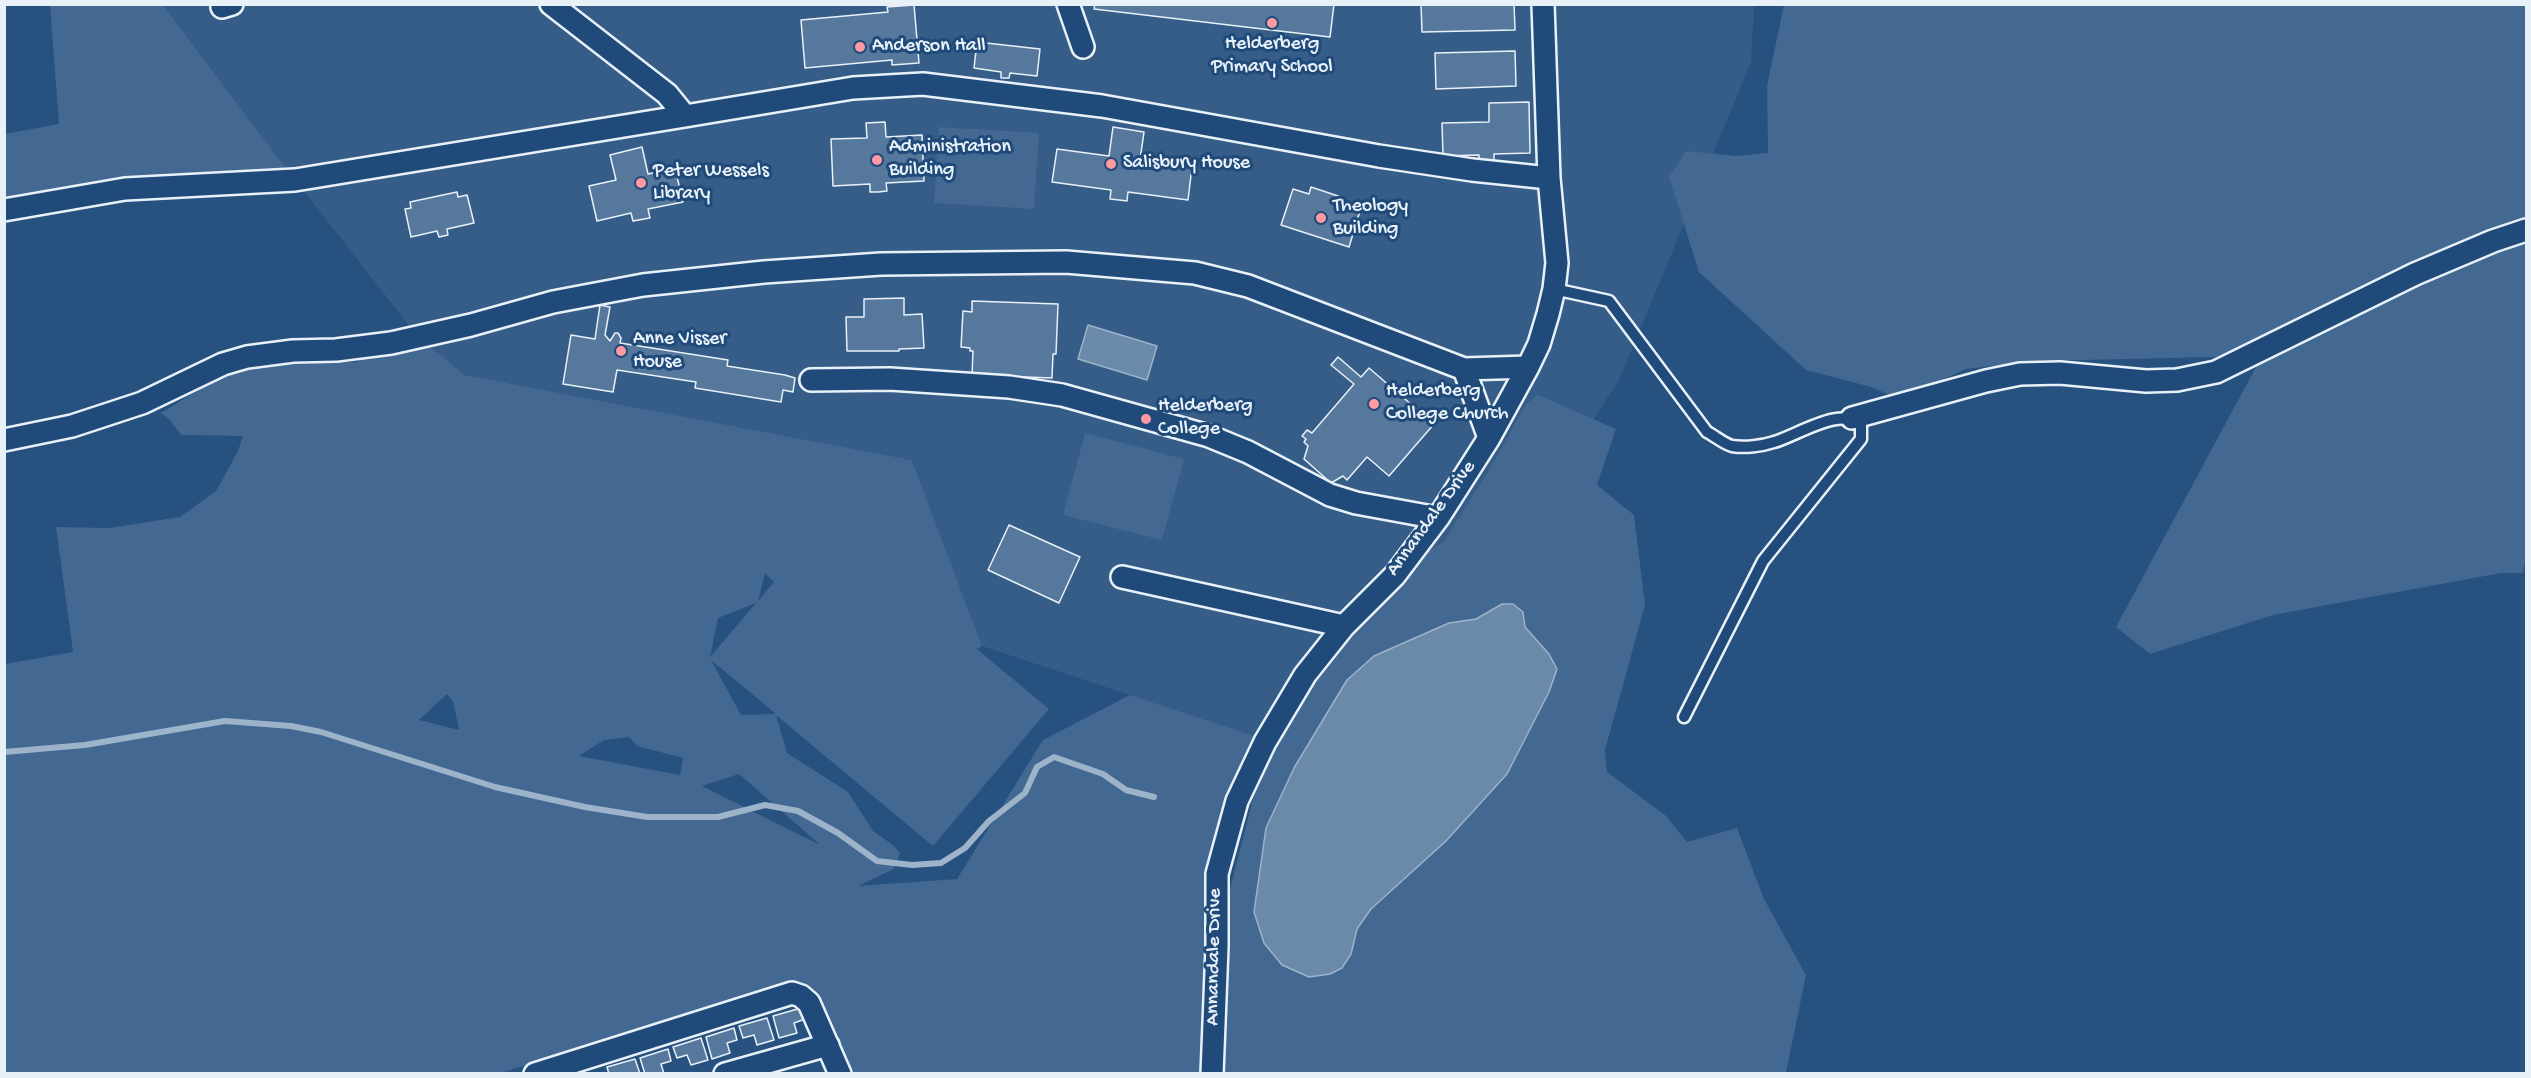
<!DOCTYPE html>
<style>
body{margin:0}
#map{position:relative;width:2531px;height:1078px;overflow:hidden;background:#27517f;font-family:"Gochi Hand",sans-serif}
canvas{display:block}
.frame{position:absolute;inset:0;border:6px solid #e8f1f8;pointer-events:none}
</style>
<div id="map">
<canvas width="2531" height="1078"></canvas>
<div class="frame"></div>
</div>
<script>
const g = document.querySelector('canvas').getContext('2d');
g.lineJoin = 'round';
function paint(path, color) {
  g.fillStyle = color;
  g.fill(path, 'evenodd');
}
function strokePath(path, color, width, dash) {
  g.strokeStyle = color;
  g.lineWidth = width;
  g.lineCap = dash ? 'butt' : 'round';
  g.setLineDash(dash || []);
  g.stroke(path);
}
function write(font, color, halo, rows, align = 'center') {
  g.font = font + ' "Gochi Hand",sans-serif';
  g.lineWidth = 6;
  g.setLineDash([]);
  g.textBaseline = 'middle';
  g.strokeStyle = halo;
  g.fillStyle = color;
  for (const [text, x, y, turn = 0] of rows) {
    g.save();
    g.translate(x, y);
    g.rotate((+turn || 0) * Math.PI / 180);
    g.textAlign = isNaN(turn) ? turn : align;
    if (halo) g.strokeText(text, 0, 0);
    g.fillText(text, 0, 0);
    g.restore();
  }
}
paint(new Path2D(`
 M 163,5 L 1754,5 L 1751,62 L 1620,378 L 1367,774 L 982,646 L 912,460 L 465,375 L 418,337 L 295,180 Z`), '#355d88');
paint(new Path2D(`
 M 50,5 L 163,5 L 295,180 L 5,210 L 4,134 L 59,124 Z
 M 1784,5 L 2526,5 L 2526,557 L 2523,573 L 2501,573 L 2273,615 L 2150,654 L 2116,627 L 2263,354 L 2260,339 L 2216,357 L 2037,361 L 1966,369 L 1899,399 L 1871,387 L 1806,370 L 1699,272 L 1669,177 L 1686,151 L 1736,156 L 1768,153 L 1767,86 Z
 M 939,127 L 1039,133 L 1034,209 L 934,203 Z
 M 418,337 L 465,375 L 912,460 L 982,646 L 977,649 L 1049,709 L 933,846 L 776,715 L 787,753 L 848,792 L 873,831 L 893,845 L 900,853 L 894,869 L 858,886 L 957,879 L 1043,740 L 1130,695 L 1260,738 L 1230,796 L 1204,1073 L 845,1073 L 810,996 L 763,994 L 500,1073 L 5,1074 L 5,664 L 73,652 L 56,527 L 109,528 L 180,517 L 216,491 L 238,451 L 243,436 L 181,435 L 170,420 L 161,413 C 181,401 200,388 221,378 C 259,361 317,362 359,362 L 356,348 ZM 765,573 L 774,582 L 758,601 ZM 756,603 L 710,657 L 718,618 ZM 711,660 L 775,713 L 774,714 L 741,715 ZM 447,694 L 453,701 L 459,730 L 419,720 ZM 629,737 L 637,746 L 683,758 L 680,775 L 579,756 L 604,740 ZM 739,774 L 818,843 L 818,844 L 702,786 Z
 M 1538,395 L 1616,429 L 1597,485 L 1634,515 L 1645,605 L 1605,750 L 1607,772 L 1665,815 L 1687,842 L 1737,828 L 1764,899 L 1806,975 L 1786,1073 L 1217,1074 L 1218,1034 L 1225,1034 L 1226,914 L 1231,885 L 1253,799 L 1281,737 L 1297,707 L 1344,646 L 1352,623 L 1395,575 L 1444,541 L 1491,467 L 1526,404 ZM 1492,609 L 1523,612 L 1525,627 L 1534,637 L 1549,692 L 1507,774 L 1446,841 L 1371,909 L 1357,929 L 1342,968 L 1330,974 L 1309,977 L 1282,965 L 1264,943 L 1266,828 L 1294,768 L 1374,656 L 1449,623 L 1476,619 Z
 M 1085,433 L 1184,459 L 1162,540 L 1063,515 Z`), '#436891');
const water = new Path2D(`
 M 1088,325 L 1157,346 L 1147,380 L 1078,359 Z
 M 1502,604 L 1513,604 L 1523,612 L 1525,627 L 1549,654 L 1557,669 L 1549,692 L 1507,774 L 1446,841 L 1371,909 L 1357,929 L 1351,954 L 1342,968 L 1330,974 L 1309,977 L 1282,965 L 1264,943 L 1254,912 L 1266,828 L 1294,768 L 1347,680 L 1374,656 L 1449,623 L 1476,619 Z`);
paint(water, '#6b8aaa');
strokePath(water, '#9db3c9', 1.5);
strokePath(new Path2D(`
 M 4,752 L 85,745 L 225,721 L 291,726 L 321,732 L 495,787 L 585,807 L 647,817 L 718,817 L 765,805 L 798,811 L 838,833 L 877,861 L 912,865 L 941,863 L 965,848 L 989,821 L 1025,793 L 1037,767 L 1054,757 L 1103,774 L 1126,790 L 1154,797`), '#9db3c9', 6);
const building = new Path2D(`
 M 1095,4 L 1334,4 L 1330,37 L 1094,9 Z
 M 1421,4 L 1514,4 L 1515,30 L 1422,32 Z
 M 914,5 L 919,63 L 892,65 L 892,60 L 805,68 L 801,20 L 888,12 L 887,7 Z
 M 977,42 L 1040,49 L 1037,76 L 1010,73 L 1009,78 L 1001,78 L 1001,72 L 974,68 Z
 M 1515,51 L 1516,86 L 1436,89 L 1435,53 Z
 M 1529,102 L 1530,153 L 1494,154 L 1494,162 L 1479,162 L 1479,155 L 1443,156 L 1442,123 L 1489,122 L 1489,103 Z
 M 885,122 L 886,137 L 922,135 L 924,181 L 886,183 L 887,191 L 878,192 L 870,192 L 870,184 L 833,186 L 831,139 L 867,138 L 866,123 Z
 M 1113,127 L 1144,132 L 1140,160 L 1192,167 L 1188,200 L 1128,192 L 1127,201 L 1119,200 L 1110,199 L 1111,190 L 1052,182 L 1057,149 L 1109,156 Z
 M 642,147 L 648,174 L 675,168 L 683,202 L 648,209 L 650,218 L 633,221 L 631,213 L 597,221 L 589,186 L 616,180 L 610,155 Z
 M 1311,187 L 1344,198 L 1342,205 L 1360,211 L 1349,247 L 1281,225 L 1293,189 L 1309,194 Z
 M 457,192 L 458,197 L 467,195 L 474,223 L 447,229 L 448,235 L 439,237 L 437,231 L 411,237 L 405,209 L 411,208 L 410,202 Z
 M 904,298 L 904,315 L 922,314 L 924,348 L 899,349 L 899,351 L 847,351 L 846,317 L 864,317 L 864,299 Z
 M 972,301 L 1058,304 L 1056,354 L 1053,354 L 1052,378 L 972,375 L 973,351 L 970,351 L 970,348 L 961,347 L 963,311 L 972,312 Z
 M 600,305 L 610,307 L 605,335 L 610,341 L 615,333 L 618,333 L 621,338 L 620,343 L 728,360 L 727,366 L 785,375 L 795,378 L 793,392 L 783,390 L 781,402 L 695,388 L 696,382 L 617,370 L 613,392 L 563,384 L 571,335 L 595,339 Z
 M 1338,357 L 1361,377 L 1369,368 L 1434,424 L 1389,476 L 1367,457 L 1347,480 L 1343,476 L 1331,483 L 1304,459 L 1308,446 L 1304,442 L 1306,439 L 1302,436 L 1307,430 L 1312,433 L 1354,384 L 1331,365 Z
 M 1009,525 L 1080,557 L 1059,603 L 988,570 Z
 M 801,1008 L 805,1019 L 794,1023 L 797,1033 L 779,1038 L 773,1016 Z
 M 767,1018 L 774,1040 L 757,1045 L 754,1035 L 743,1038 L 739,1026 Z
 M 734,1028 L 737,1040 L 727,1043 L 730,1053 L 712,1059 L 706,1037 Z
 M 701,1038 L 708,1060 L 691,1065 L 687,1055 L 677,1058 L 673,1047 Z
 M 668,1049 L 671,1061 L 661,1064 L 664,1074 L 645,1074 L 640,1058 Z
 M 635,1059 L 640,1074 L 609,1074 L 607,1067 Z`);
paint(building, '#57789d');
strokePath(building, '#e8f1f8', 1.5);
const lane = new Path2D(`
 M 1554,289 L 1609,301 L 1707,432 C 1715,436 1724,444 1732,446 C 1745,448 1762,446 1774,442 C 1796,436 1844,404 1861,426 L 1861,439 L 1763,561 L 1684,717`);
const street = new Path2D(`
 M 551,4 L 667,94 L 685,116 L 853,88 L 923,84 L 1102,106 L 1379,156 L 1472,170 L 1549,178
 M 1068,4 L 1083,47
 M 222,7 L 232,4
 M 4,210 L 125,189 L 295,180 L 685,116
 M 1464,369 L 1489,438
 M 811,380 L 890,379 L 1009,387 L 1062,395 L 1209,436 L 1248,452 L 1330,495 L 1356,503 L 1438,518
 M 1852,418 L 1986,381 L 2020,374 L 2060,373 L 2146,381 L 2177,380 L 2216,372 L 2415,274 L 2493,241 L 2526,230
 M 4,440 L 72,426 L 142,403 L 223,364 L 247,357 L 293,351 L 336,350 L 391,343 L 471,325 L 553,302 L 643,285 L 764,272 L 881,264 L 1066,262 L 1195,273 L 1248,286 L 1464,369 L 1528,367
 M 1122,577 L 1344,626
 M 535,1074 L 792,993 L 801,996 L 809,1003 L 840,1074
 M 725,1074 L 828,1045
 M 1212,1074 L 1217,947 L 1217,874 L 1237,801 L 1265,742 L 1305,675 L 1344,626 L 1395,575 L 1438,518 L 1489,438 L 1528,367 L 1539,344 L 1548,314 L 1554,289 L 1557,263 L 1549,178 L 1543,4`);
strokePath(lane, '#e8f1f8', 15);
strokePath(street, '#e8f1f8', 26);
strokePath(lane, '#1f4a7a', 10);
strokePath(street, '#1f4a7a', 21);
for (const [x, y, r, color] of [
 [1272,23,6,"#ff9aa2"],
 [860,47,6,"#ff9aa2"],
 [877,160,6,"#ff9aa2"],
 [1111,164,6,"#ff9aa2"],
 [641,183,6,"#ff9aa2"],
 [1321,218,6,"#ff9aa2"],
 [621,351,6,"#ff9aa2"],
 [1374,404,6,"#ff9aa2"],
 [1146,419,6,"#ff9aa2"]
]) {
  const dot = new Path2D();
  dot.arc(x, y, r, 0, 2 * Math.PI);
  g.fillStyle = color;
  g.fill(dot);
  strokePath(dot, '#1f4a7a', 2);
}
write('20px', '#e8f1f8', '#1f4a7a', [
 ["Helderberg",1272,45,"center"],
 ["Primary School",1272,68,"center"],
 ["Anderson Hall",872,47],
 ["Administration",889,148],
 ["Building",889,171],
 ["Salisbury House",1123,164],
 ["Peter Wessels",653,172],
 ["Library",653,195],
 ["Theology",1333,207],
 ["Building",1333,230],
 ["Anne Visser",633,340],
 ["House",633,363],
 ["Helderberg",1386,392],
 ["College Church",1386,415],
 ["Helderberg",1158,407],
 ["College",1158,430]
], 'left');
write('20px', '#e8f1f8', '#1f4a7a', [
 ["Annandale Drive",1432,519,-54],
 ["Annandale Drive",1215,957,-89]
]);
</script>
